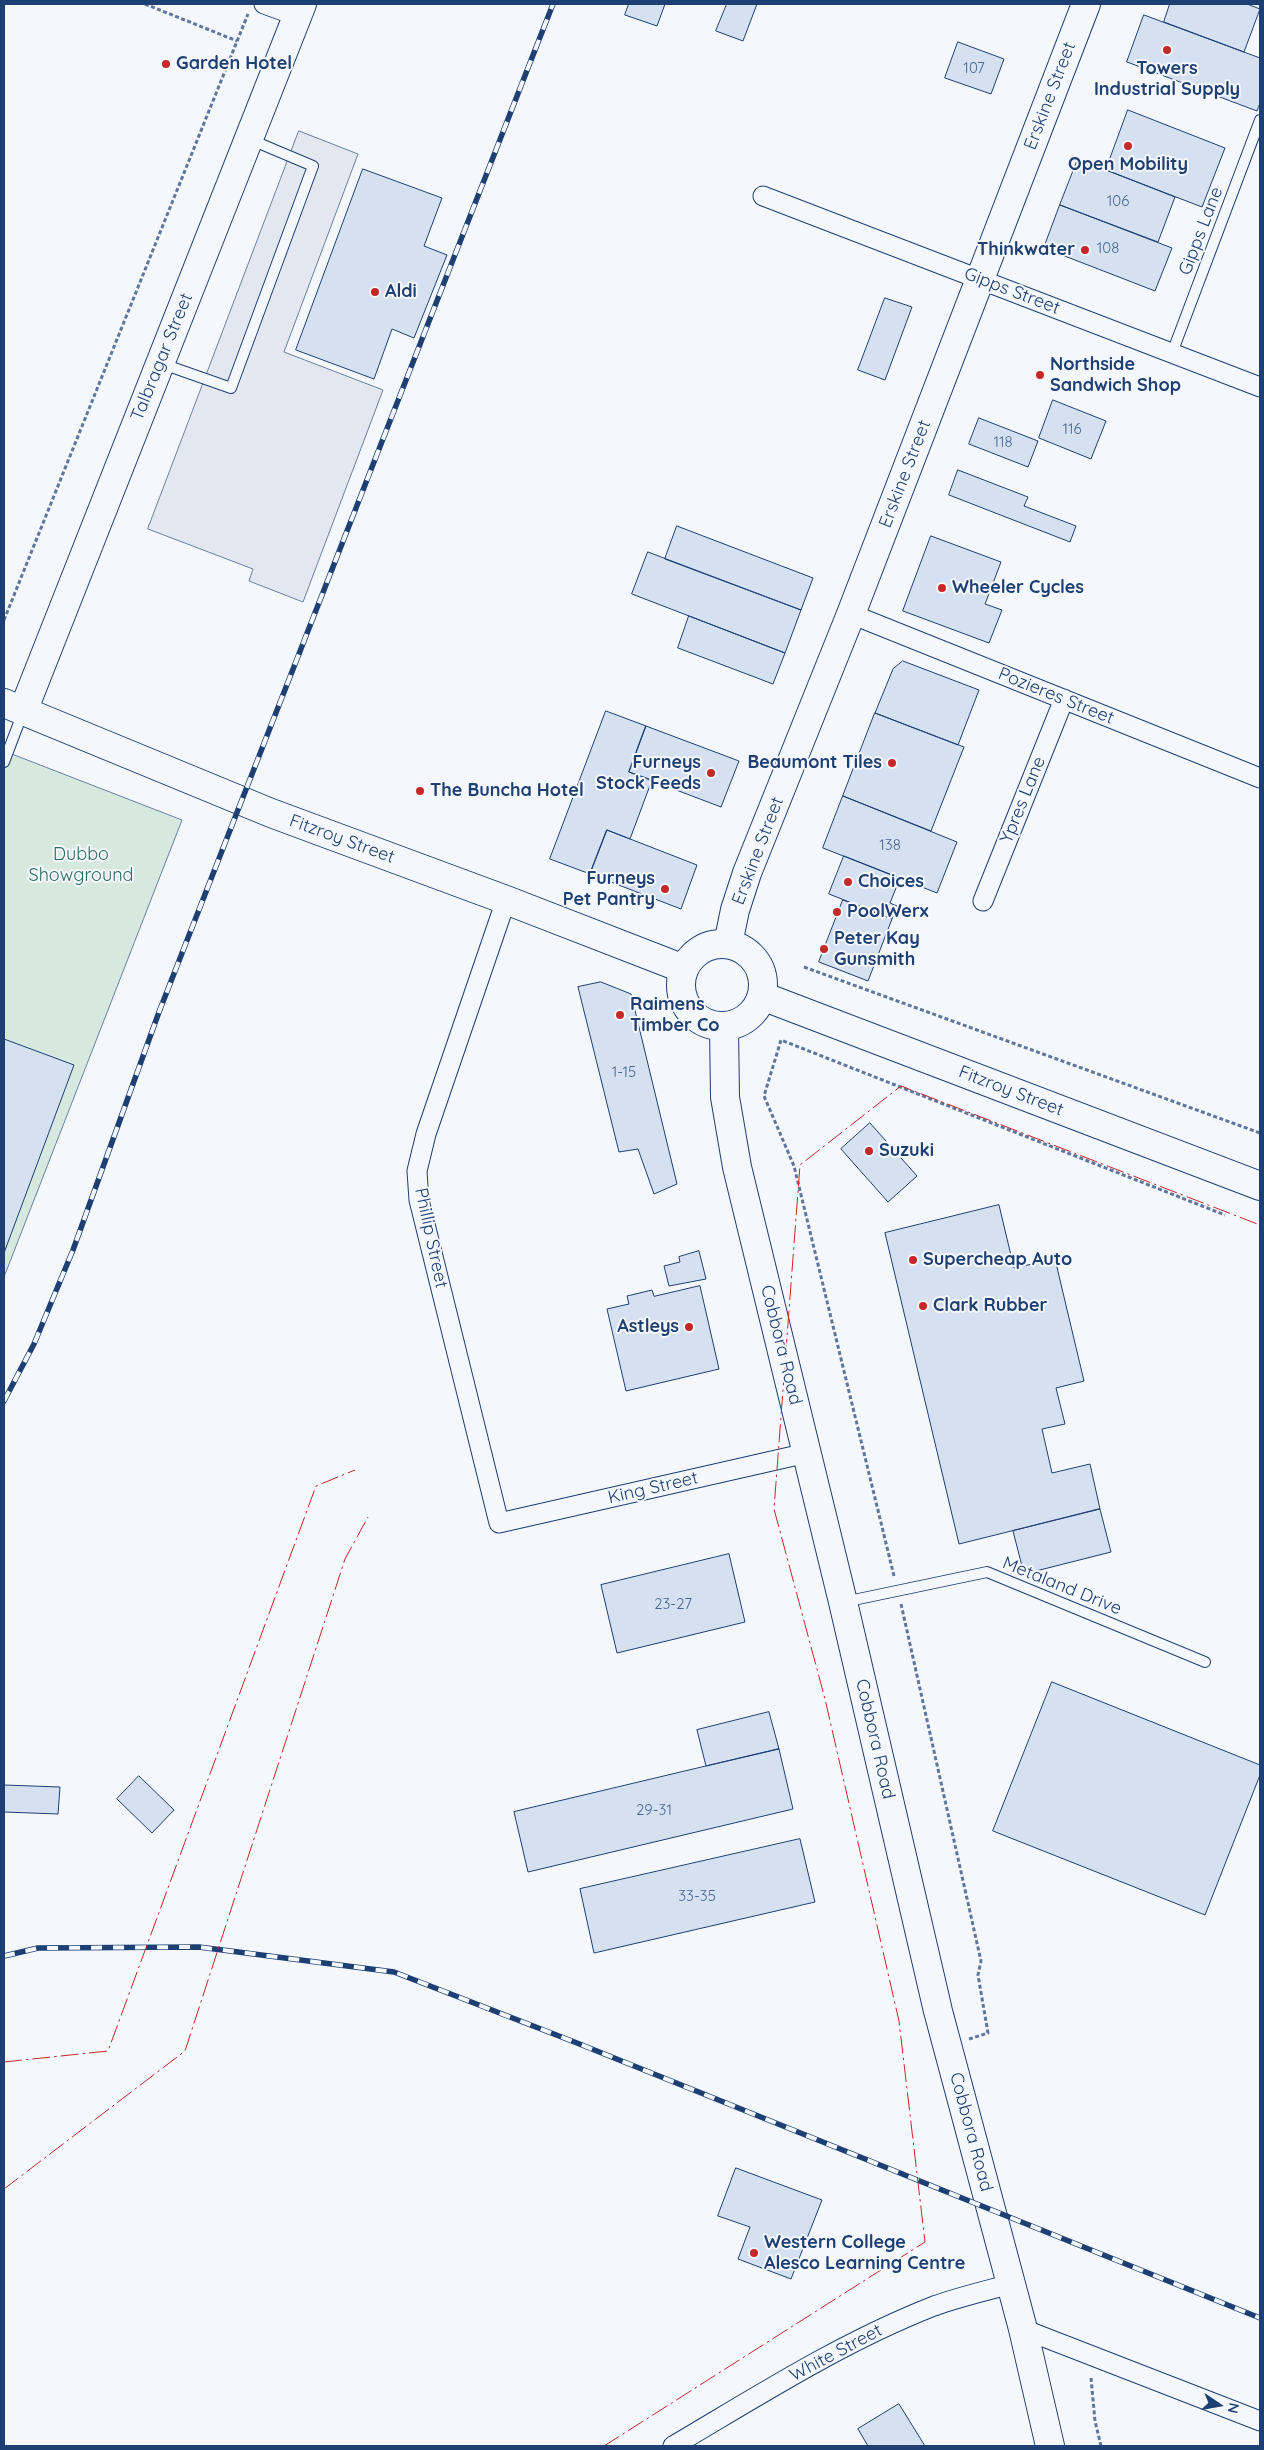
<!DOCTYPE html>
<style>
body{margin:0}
#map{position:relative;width:1264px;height:2450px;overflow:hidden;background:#f4f7fb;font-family:Quicksand,sans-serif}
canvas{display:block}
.frame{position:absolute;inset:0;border:5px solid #1d3f73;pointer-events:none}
.north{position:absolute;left:1194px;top:2380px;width:50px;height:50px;-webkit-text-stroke:4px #f4f7fb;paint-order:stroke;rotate:102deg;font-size:14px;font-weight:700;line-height:20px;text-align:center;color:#1d3f73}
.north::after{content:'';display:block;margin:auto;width:18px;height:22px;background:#1d3f73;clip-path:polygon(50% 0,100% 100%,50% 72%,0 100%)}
</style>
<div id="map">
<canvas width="1264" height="2450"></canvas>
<div class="frame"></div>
<div class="north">N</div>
</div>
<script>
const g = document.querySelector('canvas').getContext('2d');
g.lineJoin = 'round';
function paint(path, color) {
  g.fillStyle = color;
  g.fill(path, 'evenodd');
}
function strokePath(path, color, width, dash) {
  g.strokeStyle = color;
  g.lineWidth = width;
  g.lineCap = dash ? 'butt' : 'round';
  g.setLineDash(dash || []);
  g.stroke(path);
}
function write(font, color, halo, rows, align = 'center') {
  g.font = font + ' Quicksand,sans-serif';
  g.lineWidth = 4;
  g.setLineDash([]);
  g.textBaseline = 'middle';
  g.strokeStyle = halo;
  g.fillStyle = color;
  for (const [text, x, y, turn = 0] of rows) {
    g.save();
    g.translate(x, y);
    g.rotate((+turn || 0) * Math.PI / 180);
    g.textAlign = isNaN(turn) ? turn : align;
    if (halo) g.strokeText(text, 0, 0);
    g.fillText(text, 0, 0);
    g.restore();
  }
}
const green = new Path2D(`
 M 4,751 L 182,820 L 4,1277 Z`);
paint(green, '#d7e8df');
strokePath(green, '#687fa3', 1);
const parking = new Path2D(`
 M 299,131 L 358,154 L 284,352 L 383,390 L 303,602 L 249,581 L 253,569 L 148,529 Z`);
paint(parking, '#e3e8f0');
strokePath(parking, '#687fa3', 1);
const building = new Path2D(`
 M 629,4 L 665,4 L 657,26 L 625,15 Z
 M 727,4 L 757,4 L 743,41 L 716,31 Z
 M 1170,4 L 1247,4 L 1260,9 L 1244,52 L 1164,22 Z
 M 1144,15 L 1260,58 L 1260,103 L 1257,111 L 1127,62 Z
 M 958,42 L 1004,59 L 991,94 L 945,78 Z
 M 1128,110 L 1225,148 L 1202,207 L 1106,170 Z
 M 1078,159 L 1175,197 L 1158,242 L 1060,205 Z
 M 363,169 L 442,198 L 424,246 L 447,255 L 414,338 L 392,329 L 374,379 L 296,350 Z
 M 1060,205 L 1172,248 L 1155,291 L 1044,248 Z
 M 885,298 L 912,307 L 885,380 L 858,370 Z
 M 1053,400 L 1106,421 L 1091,459 L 1039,438 Z
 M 979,418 L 1038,441 L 1028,467 L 969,444 Z
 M 958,470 L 1028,497 L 1024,506 L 1076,526 L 1070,542 L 949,495 Z
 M 677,526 L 813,578 L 801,610 L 665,559 Z
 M 931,536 L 1001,562 L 985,604 L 1002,610 L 989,643 L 903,611 Z
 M 648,552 L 801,610 L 785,653 L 632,594 Z
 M 689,616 L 785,653 L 773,684 L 678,648 Z
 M 903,661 L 979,690 L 958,745 L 875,713 L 893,669 Z
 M 606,711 L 646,726 L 629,772 L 652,780 L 630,839 L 607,830 L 590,874 L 550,859 Z
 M 875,713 L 964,747 L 931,831 L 843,796 Z
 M 646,726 L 739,761 L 721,807 L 629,772 Z
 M 843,796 L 957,842 L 937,893 L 823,848 Z
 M 607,830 L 697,865 L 681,909 L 590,874 Z
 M 844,856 L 900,878 L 890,903 L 897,906 L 892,919 L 829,894 Z
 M 843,900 L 892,919 L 868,981 L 819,962 Z
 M 601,982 L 631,994 L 677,1184 L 654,1194 L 638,1149 L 619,1152 L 578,987 Z
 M 4,1039 L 74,1065 L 4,1253 Z
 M 870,1123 L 917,1176 L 888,1202 L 841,1149 Z
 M 999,1205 L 1014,1268 L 1055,1259 L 1084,1381 L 1056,1388 L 1065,1424 L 1042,1429 L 1052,1473 L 1090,1464 L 1100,1509 L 959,1544 L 885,1233 Z
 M 699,1251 L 706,1279 L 669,1286 L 664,1266 L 680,1262 L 679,1257 Z
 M 700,1286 L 719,1369 L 626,1391 L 607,1309 L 629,1304 L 627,1296 L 652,1290 L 654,1296 Z
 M 1100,1509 L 1111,1552 L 1024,1574 L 1013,1531 Z
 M 729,1554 L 745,1622 L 617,1653 L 601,1585 Z
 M 1052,1682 L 1260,1765 L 1260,1775 L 1205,1915 L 993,1831 Z
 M 769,1712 L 779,1749 L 706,1766 L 697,1730 Z
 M 779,1749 L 793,1809 L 528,1872 L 514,1812 Z
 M 139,1776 L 174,1810 L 152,1833 L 117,1799 Z
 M 4,1785 L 60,1787 L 58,1814 L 4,1812 Z
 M 800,1839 L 815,1902 L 594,1953 L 580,1889 Z
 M 736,2168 L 822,2200 L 791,2279 L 738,2259 L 750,2227 L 718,2216 Z
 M 899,2404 L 925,2446 L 868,2446 L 858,2429 Z`);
paint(building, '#d5e0f0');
strokePath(building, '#1d3f73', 1);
const lane = new Path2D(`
 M 1172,353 L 1260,120
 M 160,363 L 231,388 L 313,166 L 249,139
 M 4,762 L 23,712
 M 844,1602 L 987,1572 L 1205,1662`);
const street = new Path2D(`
 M 264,4 L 297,16
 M 763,196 L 1260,387
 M 851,614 L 1260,778
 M 506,900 L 426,1134 L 417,1171 L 419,1200 L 499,1523 L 807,1453
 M 983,901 L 1064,699
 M 1023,2329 L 1260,2421
 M 673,2446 C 758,2396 842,2342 934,2306 C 959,2297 985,2291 1011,2284`);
const secondary = new Path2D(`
 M 4,703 L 271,813 L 506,900 L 684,969
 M 23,711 L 302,4
 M 762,996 L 1260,1186`);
const primary = new Path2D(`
 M681 985a41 41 0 1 1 82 0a41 41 0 1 1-82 0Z
 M 728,944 L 735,910 L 747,873 L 851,614 L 1086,4
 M 724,1027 L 725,1097 L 737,1167 L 843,1602 L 938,2011 L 1023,2329 L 1050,2446`);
strokePath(lane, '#1d3f73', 12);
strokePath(street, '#1d3f73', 21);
strokePath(secondary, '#1d3f73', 30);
strokePath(primary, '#1d3f73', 30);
strokePath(new Path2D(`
 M 145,4 L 237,41
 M 4,620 L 248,14
 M 804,967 L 1260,1133
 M 894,1576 L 794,1166 L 764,1096 L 781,1040 L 1225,1215
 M 901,1604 L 981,1961 L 978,1975 L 988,2033 L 969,2039
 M 1091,2378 L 1095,2421 L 1101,2446`), '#5e769c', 3, [4, 2.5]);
strokePath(lane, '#f4f7fb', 10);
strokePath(street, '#f4f7fb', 19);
strokePath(secondary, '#f4f7fb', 28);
strokePath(primary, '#f4f7fb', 28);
const rail = new Path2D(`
 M 4,1401 L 34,1344 L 73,1250 L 159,1012 L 553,4
 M 4,1956 L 38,1948 L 199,1947 L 394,1972 L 577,2043 L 1260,2318`);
strokePath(rail, '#1d3f73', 5.5);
strokePath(rail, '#f4f7fb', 4, [11]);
strokePath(new Path2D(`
 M 4,2062 L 108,2051 L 316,1486 L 355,1470
 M 4,2189 L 185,2051 L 345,1559 L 368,1517
 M 604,2446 L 925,2242 L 899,2021 L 825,1699 L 774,1509 L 800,1165 L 901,1086 L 1260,1225`), '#c62828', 1, [18, 4, 2.5, 4]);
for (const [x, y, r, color] of [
 [1167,50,5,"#c62828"],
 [166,64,5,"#c62828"],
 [1128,146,5,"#c62828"],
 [1085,250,5,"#c62828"],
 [375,292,5,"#c62828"],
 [1040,375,5,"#c62828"],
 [942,588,5,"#c62828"],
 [892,763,5,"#c62828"],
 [711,773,5,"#c62828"],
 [420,791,5,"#c62828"],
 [848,882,5,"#c62828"],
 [665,889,5,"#c62828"],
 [837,912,5,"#c62828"],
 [824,949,5,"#c62828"],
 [620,1015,5,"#c62828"],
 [869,1151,5,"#c62828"],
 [913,1260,5,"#c62828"],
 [923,1306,5,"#c62828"],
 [689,1327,5,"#c62828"],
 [754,2253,5,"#c62828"]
]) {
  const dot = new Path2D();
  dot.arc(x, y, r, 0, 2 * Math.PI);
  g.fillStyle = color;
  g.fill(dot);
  strokePath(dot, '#f4f7fb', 2);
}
write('15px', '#4b6792', null, [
 ["107",974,68],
 ["106",1118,201],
 ["108",1108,248],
 ["116",1072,429],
 ["118",1003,442],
 ["138",890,845],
 ["1-15",624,1072],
 ["23-27",673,1604],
 ["29-31",654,1810],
 ["33-35",697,1896]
]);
write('bold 18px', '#1d3f73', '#f4f7fb', [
 ["Garden Hotel",176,64],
 ["Towers",1167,69,"center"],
 ["Industrial Supply",1167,90,"center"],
 ["Open Mobility",1128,165,"center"],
 ["Thinkwater",1075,250,"right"],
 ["Aldi",385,292],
 ["Northside",1050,365],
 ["Sandwich Shop",1050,386],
 ["Wheeler Cycles",952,588],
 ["Furneys",701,763,"right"],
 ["Stock Feeds",701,784,"right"],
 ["Beaumont Tiles",882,763,"right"],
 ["The Buncha Hotel",430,791],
 ["Furneys",655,879,"right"],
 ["Pet Pantry",655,900,"right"],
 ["Choices",858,882],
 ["PoolWerx",847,912],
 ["Peter Kay",834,939],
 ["Gunsmith",834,960],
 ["Raimens",630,1005],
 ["Timber Co",630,1026],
 ["Suzuki",879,1151],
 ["Supercheap Auto",923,1260],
 ["Clark Rubber",933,1306],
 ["Astleys",679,1327,"right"],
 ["Western College",764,2243],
 ["Alesco Learning Centre",764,2264]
], 'left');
write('18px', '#1d3f73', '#f4f7fb', [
 ["Erskine Street",1050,96,-69],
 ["Gipps Lane",1201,231,-69],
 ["Gipps Street",1012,291,21],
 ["Talbragar Street",162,357,-68],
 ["Erskine Street",905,474,-69],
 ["Pozieres Street",1056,696,22],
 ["Ypres Lane",1023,800,-68],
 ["Fitzroy Street",342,839,20],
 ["Erskine Street",758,851,-69],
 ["Fitzroy Street",1011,1091,21],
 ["Phillip Street",431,1238,78],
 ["Cobbora Road",781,1345,76],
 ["King Street",653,1488,-13],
 ["Metaland Drive",1062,1586,22],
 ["Cobbora Road",875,1739,77],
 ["Cobbora Road",971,2132,75],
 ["White Street",836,2353,-28]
]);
write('18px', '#2c6c60', '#f4f7fb', [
 ["Dubbo",81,855],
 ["Showground",81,876]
]);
</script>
